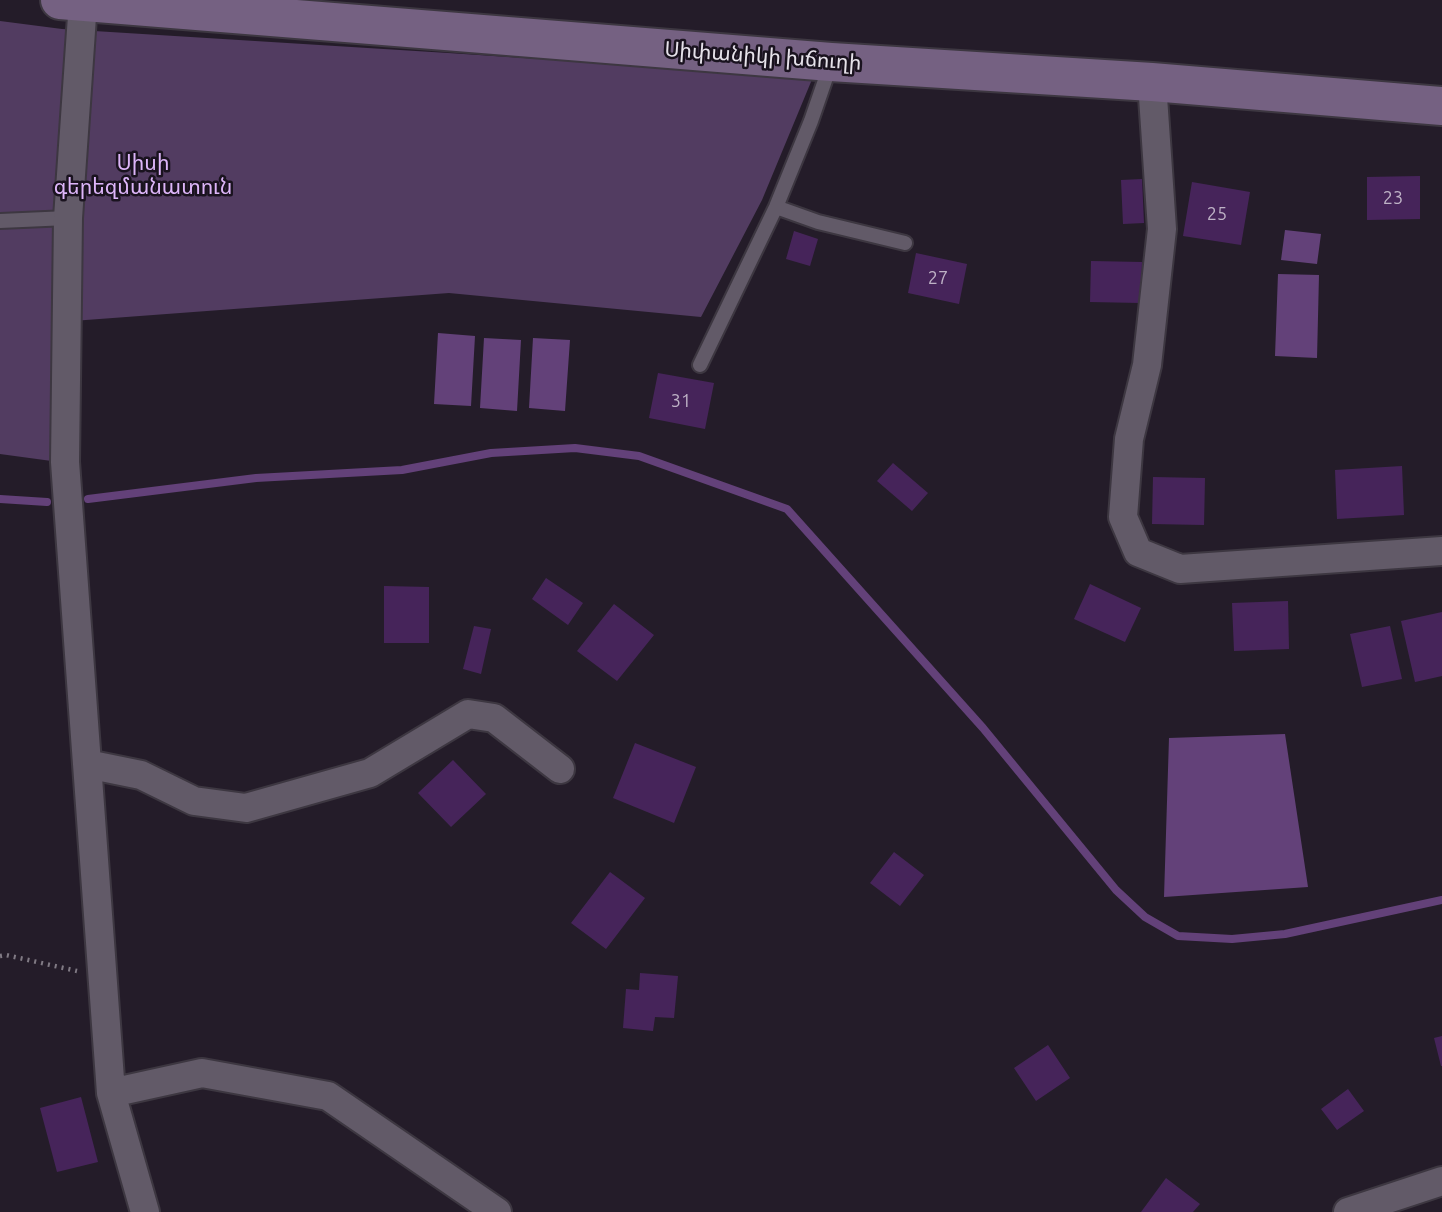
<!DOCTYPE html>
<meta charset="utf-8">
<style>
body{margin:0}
canvas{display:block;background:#241c29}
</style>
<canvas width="1442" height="1212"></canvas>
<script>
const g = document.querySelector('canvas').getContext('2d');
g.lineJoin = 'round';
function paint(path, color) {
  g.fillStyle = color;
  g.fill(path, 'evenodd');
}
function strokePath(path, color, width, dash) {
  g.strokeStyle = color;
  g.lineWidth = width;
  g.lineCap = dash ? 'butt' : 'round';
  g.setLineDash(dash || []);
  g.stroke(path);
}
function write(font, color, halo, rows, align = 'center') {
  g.font = font + ' Ubuntu,"Noto Sans Armenian",sans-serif';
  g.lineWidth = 5;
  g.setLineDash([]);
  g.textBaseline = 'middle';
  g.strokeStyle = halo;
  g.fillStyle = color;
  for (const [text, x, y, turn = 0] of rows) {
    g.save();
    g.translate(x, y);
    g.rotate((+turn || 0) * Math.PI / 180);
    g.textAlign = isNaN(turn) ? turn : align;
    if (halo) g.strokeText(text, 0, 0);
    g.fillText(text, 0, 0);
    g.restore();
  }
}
paint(new Path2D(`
 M 0,21 L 62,29 L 448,53 L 813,77 L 762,200 L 701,317 L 449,293 L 59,322 L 59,462 L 0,454 Z`), '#523c61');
paint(new Path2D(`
 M 1285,230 L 1321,234 L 1317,264 L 1281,260 Z
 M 1278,274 L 1319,275 L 1317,358 L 1275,356 Z
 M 438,333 L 475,336 L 471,406 L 434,404 Z
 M 484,338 L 521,340 L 517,411 L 480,408 Z
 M 533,338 L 570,340 L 565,411 L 529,408 Z
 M 1285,734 L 1308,887 L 1164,897 L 1169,738 Z`), '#634179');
strokePath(new Path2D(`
 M 0,499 L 47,502
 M 88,499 L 256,478 L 402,470 L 491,453 L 575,448 L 639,456 L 787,509 L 983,728 L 1116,890 L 1145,917 L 1178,936 L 1232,939 L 1285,934 L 1442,900`), '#634179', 8);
paint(new Path2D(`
 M 1420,176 L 1420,219 L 1367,220 L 1367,177 Z
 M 1142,179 L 1144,223 L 1123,224 L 1121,180 Z
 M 1192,182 L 1250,192 L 1241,245 L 1183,236 Z
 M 794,231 L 818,239 L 810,266 L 786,259 Z
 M 916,253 L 967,264 L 959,304 L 908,293 Z
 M 1091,261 L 1142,262 L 1141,303 L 1090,302 Z
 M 658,373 L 714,383 L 705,429 L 649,418 Z
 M 893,463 L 928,493 L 912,511 L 877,481 Z
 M 1402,466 L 1404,515 L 1337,519 L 1335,470 Z
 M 1153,477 L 1205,478 L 1204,525 L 1152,524 Z
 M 546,578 L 583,603 L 568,625 L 532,599 Z
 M 1090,584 L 1141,608 L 1125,642 L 1074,619 Z
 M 384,586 L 429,587 L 429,643 L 384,643 Z
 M 1288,601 L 1289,649 L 1234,651 L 1232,603 Z
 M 614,604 L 654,635 L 617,681 L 577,651 Z
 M 1442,612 L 1442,676 L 1415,682 L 1401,621 Z
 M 474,626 L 491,629 L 481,674 L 463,669 Z
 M 1390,626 L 1402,679 L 1362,687 L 1350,634 Z
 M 635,743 L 696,767 L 674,823 L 613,798 Z
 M 453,760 L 486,794 L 451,827 L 418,793 Z
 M 894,852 L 924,875 L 900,906 L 870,883 Z
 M 610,872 L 645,898 L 606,949 L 571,923 Z
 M 640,973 L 678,976 L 674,1018 L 655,1017 L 653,1031 L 623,1028 L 626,989 L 639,990 Z
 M 1442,1036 L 1442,1066 L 1441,1066 L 1434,1038 Z
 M 1048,1045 L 1070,1078 L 1036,1101 L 1014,1068 Z
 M 1348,1089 L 1364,1111 L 1337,1130 L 1321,1109 Z
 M 81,1097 L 98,1162 L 57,1172 L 40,1108 Z
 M 1166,1178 L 1200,1204 L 1193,1212 L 1141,1212 Z`), '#46245a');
const lane = new Path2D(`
 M 776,207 L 818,222 L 905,243
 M 0,221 L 68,218
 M 700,365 L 776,207 L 811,121 L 831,63`);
const street = new Path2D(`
 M 83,2 L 68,218 L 65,462 L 111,1093 L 145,1212
 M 1152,82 L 1162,229 L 1147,365 L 1129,439 L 1123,517 L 1138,552 L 1180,569 L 1442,551
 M 87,764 L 141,775 L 194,801 L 246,808 L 370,773 L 468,714 L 494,718 L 560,769
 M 111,1093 L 202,1073 L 328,1096 L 497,1212
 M 1348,1212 L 1442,1181`);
const secondary = new Path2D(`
 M 60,0 L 831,62 L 1152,82 L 1442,106`);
strokePath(lane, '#3d3741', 18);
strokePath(street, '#3d3741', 32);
strokePath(secondary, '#3d3741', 42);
strokePath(new Path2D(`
 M 0,956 L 6,955 L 77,971`), '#807a84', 4.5, [2, 5]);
strokePath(lane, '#625a68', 14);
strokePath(street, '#625a68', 28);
strokePath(secondary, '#756182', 38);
write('18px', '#beb2c6', null, [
 ["23",1393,198],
 ["25",1217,214],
 ["27",938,278],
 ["31",681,401]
]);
write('21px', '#e6e2ea', '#1a131f', [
 ["Սիփանիկի խճուղի",763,56,4]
]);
write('21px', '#ddb5f9', '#1a131f', [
 ["Սիսի",143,163],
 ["գերեզմանատուն",143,187]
]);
</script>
